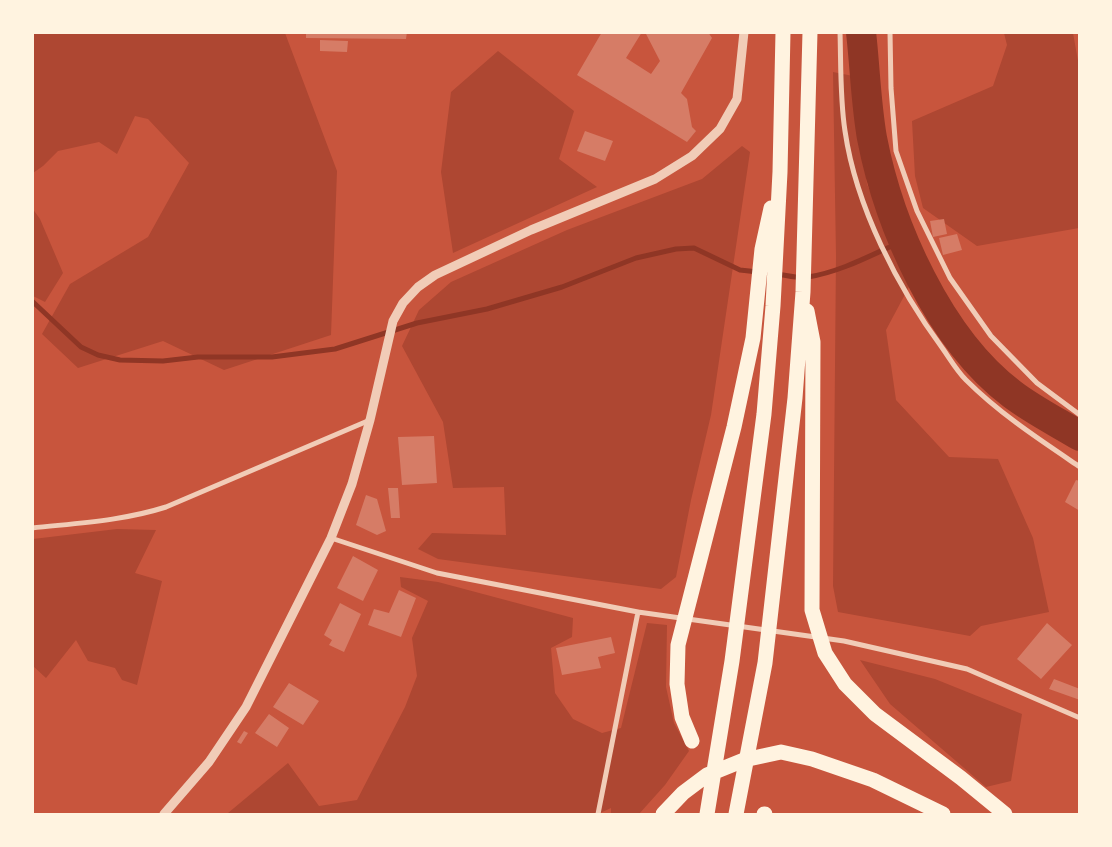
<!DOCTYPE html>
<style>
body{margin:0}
#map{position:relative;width:1112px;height:847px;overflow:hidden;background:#c8553d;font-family:"Exo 2",sans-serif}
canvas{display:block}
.frame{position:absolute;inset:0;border:34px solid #fff3e0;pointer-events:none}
</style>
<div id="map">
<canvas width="1112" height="847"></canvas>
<div class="frame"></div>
</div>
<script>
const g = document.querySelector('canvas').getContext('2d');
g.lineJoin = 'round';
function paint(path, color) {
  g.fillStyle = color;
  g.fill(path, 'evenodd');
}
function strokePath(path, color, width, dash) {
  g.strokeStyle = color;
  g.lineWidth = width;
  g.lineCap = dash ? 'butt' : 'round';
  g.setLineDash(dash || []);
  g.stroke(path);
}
paint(new Path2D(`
 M 32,33 L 285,33 L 337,171 L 331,335 L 224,370 L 163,341 L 78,368 L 42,334 L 70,284 L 148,237 L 189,163 L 148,119 L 135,116 L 117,154 L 99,142 L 58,151 L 43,166 L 33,173 Z
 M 1004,33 L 1073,33 L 1080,72 L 1079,228 L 977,246 L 923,208 L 915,176 L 912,121 L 993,86 L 1007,45 Z
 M 498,51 L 574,111 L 559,159 L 597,187 L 453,253 L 441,172 L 451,92 Z
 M 833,72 L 853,76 L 867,184 L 910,285 L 886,330 L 896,400 L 949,457 L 998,459 L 1033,538 L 1049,612 L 981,626 L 970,636 L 838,612 L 833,586 L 836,256 Z
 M 742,146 L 750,152 L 711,415 L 691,500 L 676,577 L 661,589 L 438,559 L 418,549 L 432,533 L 506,535 L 504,487 L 453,488 L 443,422 L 402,346 L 419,310 L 451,282 L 567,230 L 702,179 Z
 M 32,208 L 40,219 L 63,273 L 45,302 L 33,296 Z
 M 117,529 L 156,530 L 135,573 L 162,581 L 137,685 L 122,680 L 115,668 L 88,661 L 76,640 L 46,678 L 33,666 L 33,539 Z
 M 400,577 L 438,582 L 573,618 L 572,637 L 551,648 L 555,693 L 573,719 L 602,733 L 621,728 L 647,623 L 667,625 L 666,687 L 674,723 L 689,751 L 665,785 L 639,814 L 611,814 L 611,808 L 598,814 L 229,814 L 228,813 L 288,763 L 319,806 L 357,800 L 405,707 L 417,676 L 412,638 L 428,601 L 401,587 Z
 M 860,660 L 935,679 L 1022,714 L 1011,781 L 986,787 L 890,704 Z`), '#ae4732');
strokePath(new Path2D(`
 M 777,274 C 786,275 799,279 808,277 C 841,272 873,254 903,241
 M 32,301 L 81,347 L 98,355 L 120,360 L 163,361 L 198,357 L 272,357 L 335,349 L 417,323 L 487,309 L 562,287 L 636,258 L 676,249 L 694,248 L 740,270 L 758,272`), '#8f3625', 5);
strokePath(new Path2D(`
 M 861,32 C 865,67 866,104 872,138 C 889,226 939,339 1012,394 C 1033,410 1057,422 1080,436`), '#8f3625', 30);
paint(new Path2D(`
 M 306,32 L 407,32 L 406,39 L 306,38 Z
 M 602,32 L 642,32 L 626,58 L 651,74 L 660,61 L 645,32 L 708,32 L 712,38 L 681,93 L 687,99 L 692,127 L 696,131 L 687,142 L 577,75 Z
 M 320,40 L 348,41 L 347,52 L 320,51 Z
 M 585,131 L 613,141 L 605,161 L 577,151 Z
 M 944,219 L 947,234 L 933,237 L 930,221 Z
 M 957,234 L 962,250 L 943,255 L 939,238 Z
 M 434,436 L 437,483 L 402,485 L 398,437 Z
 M 1076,480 L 1080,481 L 1080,511 L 1065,502 Z
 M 388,488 L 398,488 L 400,518 L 391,518 Z
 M 366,495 L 377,499 L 386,531 L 377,535 L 356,525 Z
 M 353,556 L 378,570 L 363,601 L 337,588 Z
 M 399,590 L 416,598 L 401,637 L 368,625 L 374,609 L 389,613 Z
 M 340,603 L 361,614 L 344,652 L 329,645 L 332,640 L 324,635 Z
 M 1047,623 L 1072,645 L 1041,679 L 1017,659 Z
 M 611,637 L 615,653 L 598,657 L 601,668 L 562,675 L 556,648 Z
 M 1054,679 L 1080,689 L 1080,700 L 1049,689 Z
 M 289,683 L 319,701 L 303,725 L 273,707 Z
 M 269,714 L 289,728 L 277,747 L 255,733 Z
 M 244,731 L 248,733 L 241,744 L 237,742 Z`), '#d67c66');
strokePath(new Path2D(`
 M 840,32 C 841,65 840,99 845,131 C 856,207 898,288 943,349 C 950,359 957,371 966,380 C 1000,414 1040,440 1080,467
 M 890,32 L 891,88 L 896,151 L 917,211 L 950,278 L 991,336 L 1037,383 L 1080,415
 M 32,528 C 78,523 122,521 166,507 L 370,420
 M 331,538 L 437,573 L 638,612 L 844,641 L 967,669 L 1080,718
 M 598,814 L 638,612`), '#f1ccb7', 5);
strokePath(new Path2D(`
 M 164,814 L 209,762 L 246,707 L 331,538 L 352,484 L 370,420 L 393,321 L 403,303 L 418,287 L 435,275 L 531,230 L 655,179 L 692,156 L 720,129 L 737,99 L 744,32`), '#f1ccb7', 9);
strokePath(new Path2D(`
 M 807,311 L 813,342 L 812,610 L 825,653 L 845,684 L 875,714 L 961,778 L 1005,814
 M 692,741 L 682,717 L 677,684 L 678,645 L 734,427 L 753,338 L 762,249 L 771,208
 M 663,814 L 683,793 L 707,775 L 744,760 L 781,752 L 812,759 L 873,780 L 943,814
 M 707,814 L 732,661 L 764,414 L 773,306 L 780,172 L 783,32
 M 736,814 L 765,663 L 795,398 L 803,292 L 810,32
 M 764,814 L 765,814`), '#fff3e0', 15);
</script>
